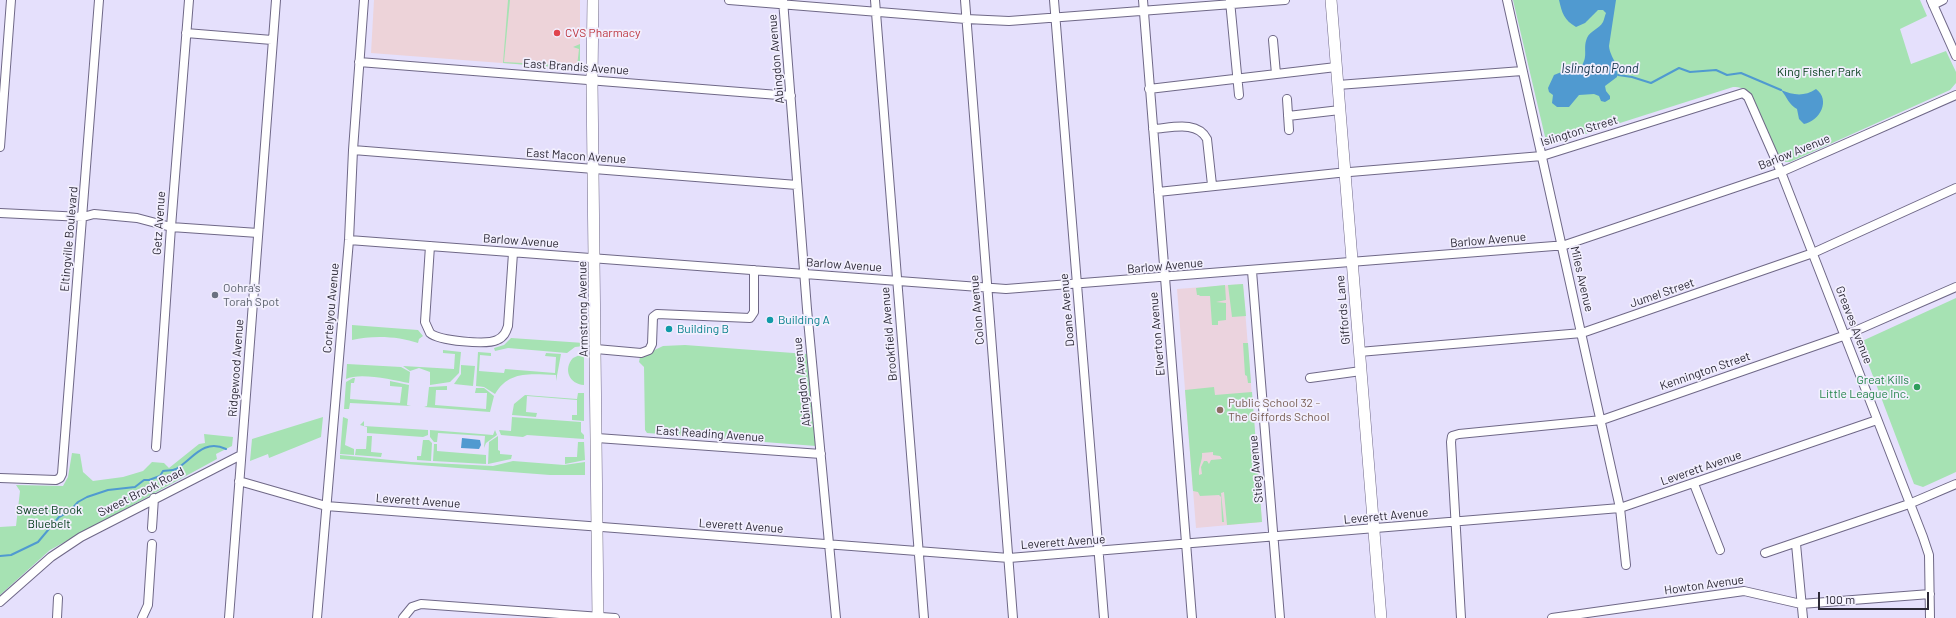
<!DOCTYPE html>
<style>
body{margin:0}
#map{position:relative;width:1956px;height:618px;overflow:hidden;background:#e5e0fc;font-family:Barlow,sans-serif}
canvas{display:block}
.scale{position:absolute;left:1818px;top:592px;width:111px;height:18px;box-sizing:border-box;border:2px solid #2d2a37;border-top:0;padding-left:5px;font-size:12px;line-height:14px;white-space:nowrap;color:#2d2a37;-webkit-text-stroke:3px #f2effe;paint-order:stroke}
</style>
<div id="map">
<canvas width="1956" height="618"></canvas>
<div class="scale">100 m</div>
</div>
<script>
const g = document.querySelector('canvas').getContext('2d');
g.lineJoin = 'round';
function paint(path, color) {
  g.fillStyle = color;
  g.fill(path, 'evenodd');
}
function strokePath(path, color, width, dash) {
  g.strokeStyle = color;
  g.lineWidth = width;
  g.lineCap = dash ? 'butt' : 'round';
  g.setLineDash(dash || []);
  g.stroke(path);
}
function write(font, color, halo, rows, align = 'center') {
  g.font = font + ' Barlow,sans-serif';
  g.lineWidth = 3.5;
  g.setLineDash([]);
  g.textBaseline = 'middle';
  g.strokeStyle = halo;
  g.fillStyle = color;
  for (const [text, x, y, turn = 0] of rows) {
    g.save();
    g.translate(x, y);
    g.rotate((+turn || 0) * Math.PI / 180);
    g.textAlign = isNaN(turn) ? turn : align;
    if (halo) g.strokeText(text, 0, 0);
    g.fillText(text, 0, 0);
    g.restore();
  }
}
paint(new Path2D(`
 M 374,0 L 580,0 L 580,69 L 371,53 Z`), '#edd3d9');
paint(new Path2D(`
 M 1243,284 L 1262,522 L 1196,528 L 1177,289 Z`), '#ebd3de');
paint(new Path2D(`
 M 508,0 L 510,0 L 504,62 L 577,66 L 579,49 L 573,47 L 580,44 L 580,69 L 503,63 Z
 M 1513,0 L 1920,0 L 1927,16 L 1900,29 L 1911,64 L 1946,51 L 1956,72 L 1956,83 L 1950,90 L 1790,162 L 1785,162 L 1777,156 L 1750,94 C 1745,88 1740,87 1733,87 L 1551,145 L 1546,141 Z
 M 1243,284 L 1246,316 L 1232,317 L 1228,285 Z
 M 1225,285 L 1226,300 L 1216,302 L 1226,303 L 1226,320 L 1218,321 L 1218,325 L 1212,325 L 1210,296 L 1200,296 L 1199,295 L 1197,295 L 1196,288 Z
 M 1956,298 L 1956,472 L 1923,487 L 1914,484 L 1860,342 Z
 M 352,325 L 418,330 L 423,336 L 419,339 L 418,343 C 399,336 372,335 352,340 Z
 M 511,338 L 584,343 L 584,346 L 575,347 L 567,353 L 508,348 L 495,351 L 494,348 L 504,345 Z
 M 1243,343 L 1248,343 L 1251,383 L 1248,383 L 1247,376 L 1245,375 Z
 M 685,345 L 807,354 L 816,446 L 647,433 L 645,430 L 644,367 L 639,362 L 640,357 L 663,346 Z
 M 443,350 L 461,352 L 459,373 L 450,382 L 430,385 L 430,372 L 419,368 L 410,371 L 403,366 L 454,369 L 455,354 L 443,353 Z
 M 478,352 L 491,353 L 491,356 L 480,355 L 479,371 L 504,373 L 505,369 L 555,373 L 556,357 L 545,356 L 546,353 L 561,354 L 556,381 L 556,375 C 531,374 509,370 495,394 L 484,387 L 476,386 Z
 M 584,353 L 584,385 C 569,384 563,369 573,358 Z
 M 347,364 L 401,367 L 410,372 L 409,383 C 393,380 360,372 346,379 Z
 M 461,365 L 475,366 L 473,386 L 454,384 L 461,374 Z
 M 353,378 L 355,378 L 354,383 L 351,383 L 350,399 L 400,403 L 402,387 L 390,386 L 390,381 L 409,385 L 407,405 L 411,406 L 350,403 L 349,409 L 347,406 L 349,409 L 344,409 L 346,382 Z
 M 447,386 L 447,390 L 436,390 L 435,405 L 486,409 L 487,393 L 475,393 L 476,388 L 484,388 L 494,396 L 490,412 L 424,407 L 427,406 L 429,387 Z
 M 1214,387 L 1215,395 L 1252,392 L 1262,522 L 1227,525 L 1224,492 L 1221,493 L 1224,522 L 1222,522 L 1221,497 L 1219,495 L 1200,496 L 1198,492 L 1193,491 L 1185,390 ZM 1213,452 L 1213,455 L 1220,456 L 1222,459 L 1211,460 L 1209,464 L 1207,461 L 1204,461 L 1201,467 L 1202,474 L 1199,475 C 1198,466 1203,461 1202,453 Z
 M 578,393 L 584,393 L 584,421 L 572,420 L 572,415 L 577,415 L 577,400 L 527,396 L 526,412 L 537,413 L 536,417 L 512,415 L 514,404 L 525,395 L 577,399 Z
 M 323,417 L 321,437 L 269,458 L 268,454 L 250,461 L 252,439 Z
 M 343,417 L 348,419 L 345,445 L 354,449 L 354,455 L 340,454 Z
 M 512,417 L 581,422 L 581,432 L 584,435 L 584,439 L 527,435 L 523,437 L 501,435 L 499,430 L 511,431 Z
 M 364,421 L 364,426 L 428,430 L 428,435 L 423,437 L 367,433 L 367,427 L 360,425 Z
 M 430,430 L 493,435 L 495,430 L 497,435 L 486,443 L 484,448 L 485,436 L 438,433 L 437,442 L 434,442 L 430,437 Z
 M 204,434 L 233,437 L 232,446 L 216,454 L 217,459 L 50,550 L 0,595 L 0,527 L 16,526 L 20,491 L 16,485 L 63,486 L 68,477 L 72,453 L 80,454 L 83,472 L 93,481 L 123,477 L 143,471 L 152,462 L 164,463 L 169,468 L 199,444 L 205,443 Z
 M 367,436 L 372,436 L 371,452 L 382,453 L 381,457 L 355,455 L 356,449 L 366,449 Z
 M 498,436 L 498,450 L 500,451 L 500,454 L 512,455 L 511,459 L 488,464 L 489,442 Z
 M 423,440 L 429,440 L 432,443 L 431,461 L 417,460 L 417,456 L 421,456 Z
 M 578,442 L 584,442 L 585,460 L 565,464 L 565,457 L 577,457 Z
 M 434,444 L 437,444 L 437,451 L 486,455 L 486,464 L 433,461 Z
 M 340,455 L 411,462 L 493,466 L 513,461 L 564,465 L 585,462 L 585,475 L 550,475 L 340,459 Z`), '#a6e2b3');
paint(new Path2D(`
 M 1559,0 L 1616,0 L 1609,46 C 1610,58 1620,64 1617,77 L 1605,86 L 1606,91 L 1610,96 L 1610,99 L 1605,102 L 1601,101 L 1599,96 L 1594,94 L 1579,95 L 1569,107 L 1557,107 L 1552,103 L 1553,95 L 1549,92 L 1548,88 L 1554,75 L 1564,71 L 1568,65 L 1579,69 C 1590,57 1582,50 1587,38 C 1590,31 1599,29 1603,22 C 1604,20 1605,15 1606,13 L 1603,10 L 1598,10 L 1585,23 L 1576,27 C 1564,20 1562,13 1559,0 Z
 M 1816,89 C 1831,100 1820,121 1804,124 L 1799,119 L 1797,109 C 1789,105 1787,97 1781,90 C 1793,95 1804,97 1816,89 Z
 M 462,438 L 480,440 L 481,445 L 479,449 L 461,448 Z`), '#509ad0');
strokePath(new Path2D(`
 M 1618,75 L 1632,77 L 1651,83 L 1679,68 L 1690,72 L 1716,70 L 1727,75 L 1741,73 L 1781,90
 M 0,556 L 11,555 L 38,542 L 59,517 L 70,511 L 78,502 L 87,497 L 108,490 L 135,487 L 144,480 L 149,480 L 160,476 L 163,471 C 167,470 172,471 176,469 C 192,460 203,438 226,449`), '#509ad0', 2);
const street = new Path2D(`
 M 729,0 L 966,19 L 1009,21 L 1285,0
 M 783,0 L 807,309 L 836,618
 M 875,0 L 924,618
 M 965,0 L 1013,618
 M 1054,0 L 1104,618
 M 1143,0 L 1192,618
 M 1507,0 L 1620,508 L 1626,565
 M 1931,0 L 1956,56
 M 1230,1 L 1239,95
 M 1933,5 L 1943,0
 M 186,33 L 272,40
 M 1273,40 L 1276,74
 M 359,62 L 791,96
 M 1338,85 L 1522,71
 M 1149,89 L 1336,67
 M 1287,99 L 1289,130
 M 1288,116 L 1340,110
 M 1153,129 C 1171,128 1197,120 1207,139 L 1212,185
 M 0,147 L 11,0
 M 353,150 L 797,185
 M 1158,192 L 1338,173 L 1542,156 L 1743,93 L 1748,97 L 1781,172 L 1923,537 L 1929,555 L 1930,618
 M 0,213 L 83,217 L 94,214 L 137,218 L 171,227 L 258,233
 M 349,240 L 1006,289 L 1554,246 L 1562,246 L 1781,172 L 1956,95
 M 430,246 L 425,322 L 430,333 C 439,341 487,345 497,340 C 504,337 506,332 508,326 L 513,253
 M 1252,271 L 1280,618
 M 596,349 L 641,353 L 649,350 L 652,344 L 653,317 L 657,314 L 750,318 L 754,312 L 754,270
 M 1359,352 L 1582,333 L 1813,253 L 1956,188
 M 1310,378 L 1361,371
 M 597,438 L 821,454
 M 156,447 L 171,227 L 189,0
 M 0,478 L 56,480 L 60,478 L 62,474 L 99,0
 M 239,481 L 326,506 L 1009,558 L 1620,508 L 1877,420
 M 1694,484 L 1720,550
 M 152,528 L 154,498
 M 1796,544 L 1803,618
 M 1765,553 L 1909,504 L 1956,484
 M 0,602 L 51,557 L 81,537 L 241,455
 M 57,618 L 58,598
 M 142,618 L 148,605 L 152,544
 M 229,618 L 276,0
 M 317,618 L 349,240 L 353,150 L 364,0
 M 403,618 L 412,607 L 421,604 L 615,618
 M 1461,618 L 1451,442 L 1452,436 L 1459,434 L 1602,420 L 1846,335 L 1956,287
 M 1552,618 L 1744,591 L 1801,604 L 1930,594`);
const secondary = new Path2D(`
 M 593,0 L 592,80 L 598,618
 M 1331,0 L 1381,618`);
strokePath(street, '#6f6887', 10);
strokePath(secondary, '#6f6887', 12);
strokePath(street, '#fff', 8);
strokePath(secondary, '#fff', 11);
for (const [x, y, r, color] of [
 [557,33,4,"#e0444e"],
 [215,295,4,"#6b7280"],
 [770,320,4,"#0f9aa8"],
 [669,329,4,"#0f9aa8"],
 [1917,387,4,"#2e9e5b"],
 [1220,410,4,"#8d6e63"]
]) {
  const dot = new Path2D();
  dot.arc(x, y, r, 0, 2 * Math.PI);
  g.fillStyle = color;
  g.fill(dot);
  strokePath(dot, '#f2effe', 1.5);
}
write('12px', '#be3a42', '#f2effe', [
 ["CVS Pharmacy",565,33]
], 'left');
write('12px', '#2d2a37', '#f2effe', [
 ["Abingdon Avenue",776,59,-95],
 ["East Brandis Avenue",576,67,4],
 ["Islington Street",1579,131,-17],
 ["Barlow Avenue",1794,152,-22],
 ["East Macon Avenue",576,156,4],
 ["Getz Avenue",159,223,-86],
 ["Eltingville Boulevard",69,239,-85],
 ["Barlow Avenue",1488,240,-5],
 ["Barlow Avenue",521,241,4],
 ["Barlow Avenue",844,265,4],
 ["Barlow Avenue",1165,266,-5],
 ["Miles Avenue",1582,279,77],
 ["Jumel Street",1662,293,-19],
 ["Cortelyou Avenue",331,308,-85],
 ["Armstrong Avenue",583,309,-91],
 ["Colon Avenue",977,310,-95],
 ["Doane Avenue",1067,310,-95],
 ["Giffords Lane",1343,310,-95],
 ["Greaves Avenue",1854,325,69],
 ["Brookfield Avenue",889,334,-95],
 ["Elverton Avenue",1157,334,-95],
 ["Ridgewood Avenue",236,368,-86],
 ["Kennington Street",1705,371,-19],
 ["Abingdon Avenue",802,382,-96],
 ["East Reading Avenue",710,434,4],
 ["Leverett Avenue",1701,468,-19],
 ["Stieg Avenue",1256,469,-95],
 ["Sweet Brook Road",141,492,-27],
 ["Leverett Avenue",418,501,4],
 ["Leverett Avenue",1386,516,-5],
 ["Leverett Avenue",741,526,4],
 ["Leverett Avenue",1063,542,-4],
 ["Howton Avenue",1704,585,-8]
]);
write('12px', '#003a17', '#f2effe', [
 ["King Fisher Park",1819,72],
 ["Sweet Brook",49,510],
 ["Bluebelt",49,524]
]);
write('12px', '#5b616d', '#f2effe', [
 ["Oohra's",223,288],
 ["Torah Spot",223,302]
], 'left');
write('12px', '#0d838f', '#f2effe', [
 ["Building A",778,320],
 ["Building B",677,329]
], 'left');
write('12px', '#27864d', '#f2effe', [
 ["Great Kills",1909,380],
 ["Little League Inc.",1909,394]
], 'right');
write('12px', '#785e54', '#f2effe', [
 ["Public School 32 -",1228,403],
 ["The Giffords School",1228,417]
], 'left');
write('italic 13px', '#14344b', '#f2effe', [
 ["Islington Pond",1600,69]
]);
</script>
